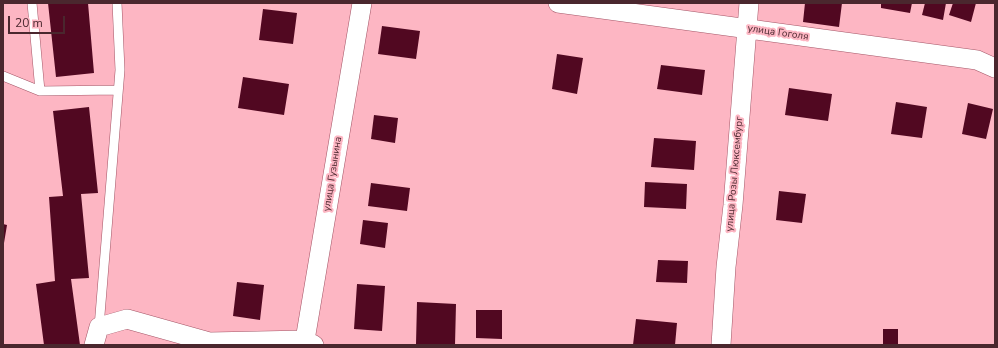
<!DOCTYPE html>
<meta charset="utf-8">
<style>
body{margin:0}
#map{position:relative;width:998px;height:348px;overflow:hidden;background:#fdb6c3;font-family:"Nunito Sans",sans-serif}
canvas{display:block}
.frame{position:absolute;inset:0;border:4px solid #4a272e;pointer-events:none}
.scale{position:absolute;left:8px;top:16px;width:57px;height:18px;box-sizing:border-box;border:2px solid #4a272e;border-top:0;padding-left:5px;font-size:12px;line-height:14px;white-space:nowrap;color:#4a272e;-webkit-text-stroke:3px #fdb6c3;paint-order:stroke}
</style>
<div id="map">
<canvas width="998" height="348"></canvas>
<div class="frame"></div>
<div class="scale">20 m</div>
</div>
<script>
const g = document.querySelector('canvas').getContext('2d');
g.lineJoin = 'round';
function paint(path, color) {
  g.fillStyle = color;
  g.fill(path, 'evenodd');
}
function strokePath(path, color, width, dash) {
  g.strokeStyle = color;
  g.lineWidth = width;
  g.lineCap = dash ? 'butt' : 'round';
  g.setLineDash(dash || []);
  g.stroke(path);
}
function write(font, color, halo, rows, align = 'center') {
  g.font = font + ' "Nunito Sans",sans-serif';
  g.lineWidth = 4;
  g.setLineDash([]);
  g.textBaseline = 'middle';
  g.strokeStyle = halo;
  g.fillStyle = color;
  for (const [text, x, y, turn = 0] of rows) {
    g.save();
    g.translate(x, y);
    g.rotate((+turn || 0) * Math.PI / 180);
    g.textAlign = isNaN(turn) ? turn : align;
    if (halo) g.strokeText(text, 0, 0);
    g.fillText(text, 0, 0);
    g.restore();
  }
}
paint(new Path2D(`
 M 48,3 L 88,3 L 94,73 L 56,77 Z
 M 805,3 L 842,3 L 839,27 L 803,22 Z
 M 881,3 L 912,3 L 910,13 L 881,8 Z
 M 925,3 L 946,3 L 943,20 L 922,15 Z
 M 953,3 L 976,3 L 971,22 L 949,15 Z
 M 263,9 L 297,13 L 293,44 L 259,40 Z
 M 382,26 L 420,31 L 416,59 L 378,54 Z
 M 557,54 L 583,58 L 577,94 L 552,89 Z
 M 661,65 L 705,70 L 702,95 L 657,89 Z
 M 243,77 L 289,84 L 284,115 L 238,108 Z
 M 789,88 L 832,94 L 828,121 L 785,115 Z
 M 896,102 L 927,107 L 922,138 L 891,134 Z
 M 968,103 L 993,109 L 986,139 L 962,134 Z
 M 89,107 L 98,193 L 81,194 L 89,278 L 71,279 L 80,345 L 44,345 L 36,284 L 55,281 L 49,197 L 63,196 L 53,111 Z
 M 374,115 L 398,118 L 395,143 L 371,139 Z
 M 654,138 L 696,141 L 694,170 L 651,167 Z
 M 645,182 L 687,184 L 686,209 L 644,207 Z
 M 371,183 L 410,188 L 407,211 L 368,206 Z
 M 779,191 L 806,194 L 802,223 L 776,220 Z
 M 363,220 L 388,223 L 385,248 L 360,244 Z
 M 3,224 L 7,225 L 4,243 L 3,243 Z
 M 658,260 L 688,261 L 687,283 L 656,282 Z
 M 237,282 L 264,285 L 260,320 L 233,316 Z
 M 357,284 L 385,286 L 382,331 L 354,329 Z
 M 417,302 L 456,304 L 455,345 L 416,344 Z
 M 476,310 L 502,310 L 502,339 L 476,338 Z
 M 636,319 L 677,323 L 675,345 L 633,345 Z
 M 883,329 L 898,329 L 898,345 L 883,345 Z`), '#510821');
const service = new Path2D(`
 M 32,3 L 40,91
 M 3,76 L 40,91 L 118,90
 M 99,327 L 120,70 L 117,3`);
const minor = new Path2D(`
 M 558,3 L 977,60 L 995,68
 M 94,345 L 99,327 L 127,319 L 209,342 L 305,340 L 314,345
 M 306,345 L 305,340 L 362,3
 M 721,345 L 726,267 L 733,205 L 749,3`);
strokePath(service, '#a45667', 10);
strokePath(minor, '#a45667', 20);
strokePath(service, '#fff', 9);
strokePath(minor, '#fff', 19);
write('10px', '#4a272e', '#fdb6c3', [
 ["улица Гоголя",778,33,8],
 ["улица Гузынина",333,174,-81],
 ["улица Розы Люксембург",735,174,-85]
]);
</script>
